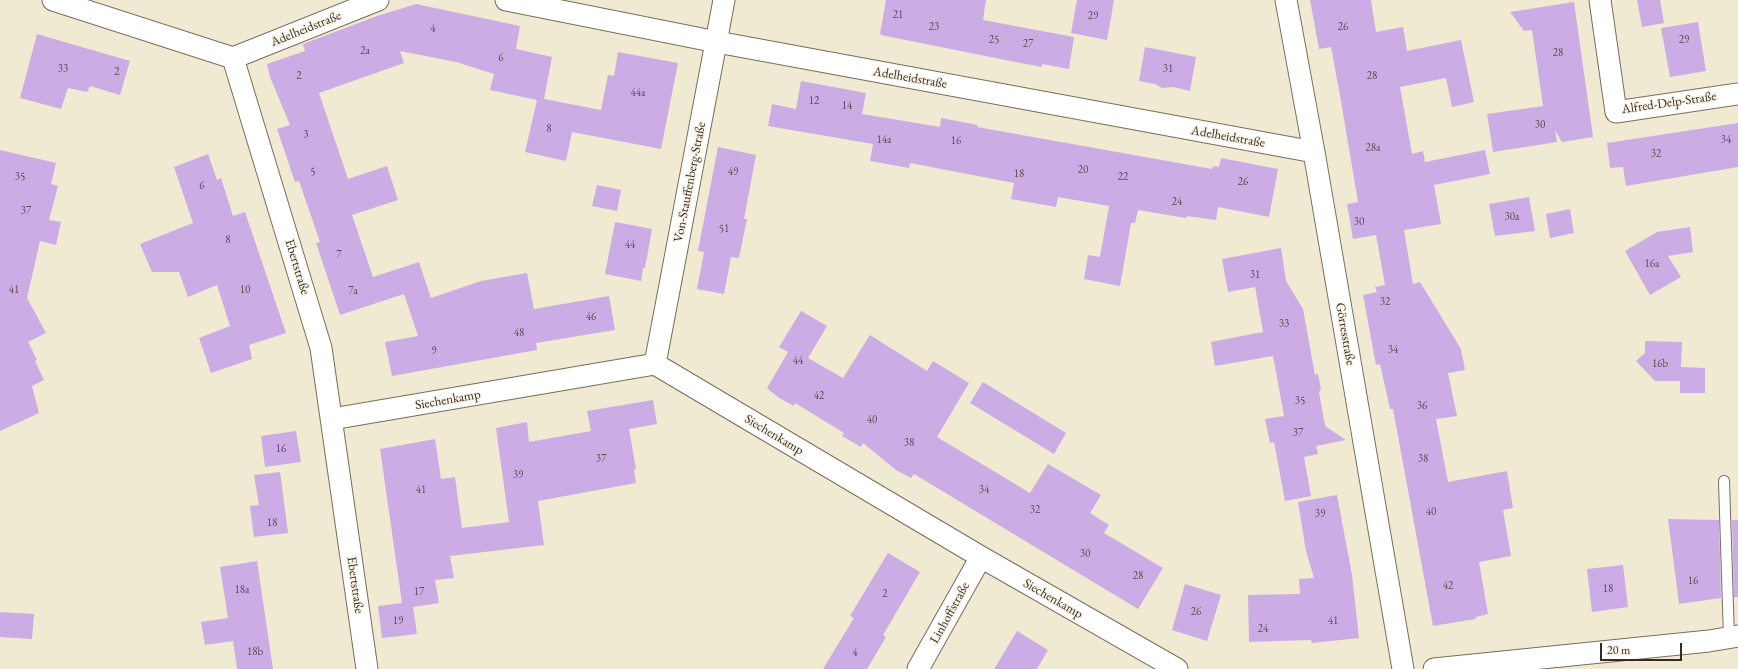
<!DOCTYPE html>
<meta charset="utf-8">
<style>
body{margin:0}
#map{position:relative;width:1738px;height:669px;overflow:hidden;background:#f0ead2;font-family:"EB Garamond",serif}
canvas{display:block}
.scale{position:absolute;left:1600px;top:643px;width:82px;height:18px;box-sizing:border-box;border:2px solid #3b2a1e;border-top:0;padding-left:5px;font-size:12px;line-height:14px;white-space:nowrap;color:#3b2a1e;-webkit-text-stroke:3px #f7f3e8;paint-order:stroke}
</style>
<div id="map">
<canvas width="1738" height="669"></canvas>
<div class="scale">20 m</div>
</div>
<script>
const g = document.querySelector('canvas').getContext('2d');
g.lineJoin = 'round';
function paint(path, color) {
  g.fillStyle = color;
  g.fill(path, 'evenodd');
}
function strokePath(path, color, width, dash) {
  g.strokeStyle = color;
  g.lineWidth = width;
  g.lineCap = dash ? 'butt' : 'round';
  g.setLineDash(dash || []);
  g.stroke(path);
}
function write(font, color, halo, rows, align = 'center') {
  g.font = font + ' "EB Garamond",serif';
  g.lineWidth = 3;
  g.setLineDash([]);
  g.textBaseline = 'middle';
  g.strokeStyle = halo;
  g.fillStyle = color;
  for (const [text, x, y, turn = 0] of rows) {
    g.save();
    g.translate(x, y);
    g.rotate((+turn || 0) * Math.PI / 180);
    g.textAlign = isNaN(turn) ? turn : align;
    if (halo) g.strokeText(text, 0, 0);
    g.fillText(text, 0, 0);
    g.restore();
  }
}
paint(new Path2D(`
 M 886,0 L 986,0 L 983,20 L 1074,37 L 1069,69 L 1042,64 L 1042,67 L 1000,59 L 881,35 L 880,34 Z
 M 1077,0 L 1114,0 L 1107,40 L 1071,33 Z
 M 1310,0 L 1371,0 L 1376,32 L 1403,27 L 1407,51 L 1461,40 L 1474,102 L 1452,107 L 1446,78 L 1400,87 L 1412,154 L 1423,151 L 1425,162 L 1485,150 L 1490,174 L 1434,185 L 1441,224 L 1404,230 L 1413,284 L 1420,282 L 1461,349 L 1465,370 L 1448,373 L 1457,416 L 1436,419 L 1448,482 L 1507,471 L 1513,508 L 1503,510 L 1511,556 L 1479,562 L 1488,614 L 1476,617 L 1476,619 L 1433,626 L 1393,409 L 1390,409 L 1380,364 L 1376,365 L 1363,295 L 1377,292 L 1375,287 L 1385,285 L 1376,235 L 1353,239 L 1347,204 L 1358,202 L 1341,101 L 1331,47 L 1319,49 Z
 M 1637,0 L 1660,0 L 1664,23 L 1642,27 Z
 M 1574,2 L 1593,137 L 1562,142 L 1555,130 L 1557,142 L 1493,152 L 1487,114 L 1543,106 L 1532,30 L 1524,31 L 1510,12 Z
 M 416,4 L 520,26 L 516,49 L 552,57 L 544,99 L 601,110 L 608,75 L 614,76 L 618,52 L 678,63 L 661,149 L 572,132 L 566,161 L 525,152 L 537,100 L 490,90 L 494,74 L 456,62 L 400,51 L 404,63 L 319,93 L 348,179 L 387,166 L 398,200 L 352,215 L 373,277 L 419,262 L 431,298 L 481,281 L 527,273 L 534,309 L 609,296 L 615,330 L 536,343 L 537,350 L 392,376 L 385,342 L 418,336 L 404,294 L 340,315 L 316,243 L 320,242 L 299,181 L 295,182 L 277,129 L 290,125 L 270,77 L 267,64 L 305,51 L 303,44 L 377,16 Z
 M 1698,22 L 1706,71 L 1670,77 L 1661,28 Z
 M 37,34 L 130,61 L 120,95 L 90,86 L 87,92 L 68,88 L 61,109 L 20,98 Z
 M 1145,47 L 1196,57 L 1190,91 L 1173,87 L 1162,88 L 1155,84 L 1139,81 Z
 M 801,81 L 866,93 L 862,114 L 940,127 L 941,118 L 978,125 L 977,127 L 1212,169 L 1213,166 L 1219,167 L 1221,158 L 1278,169 L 1269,217 L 1218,207 L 1216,220 L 1187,216 L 1186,218 L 1138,210 L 1135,223 L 1131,223 L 1120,286 L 1084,279 L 1088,255 L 1100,257 L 1109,206 L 1058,197 L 1056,207 L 1011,199 L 1014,183 L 910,163 L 909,168 L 870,161 L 873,144 L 768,126 L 772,104 L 796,109 Z
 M 1738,123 L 1738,167 L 1626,186 L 1623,167 L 1610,168 L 1607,143 Z
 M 718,147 L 756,155 L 744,219 L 747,219 L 739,258 L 731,257 L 724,294 L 697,289 L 704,252 L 698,251 Z
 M 0,150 L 56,163 L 51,184 L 58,186 L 49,220 L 61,222 L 56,245 L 40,241 L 27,298 L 46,333 L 28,342 L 37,360 L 35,361 L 44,380 L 32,386 L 39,413 L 0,431 Z
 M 208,154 L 217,180 L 221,178 L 233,216 L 245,212 L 286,333 L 249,345 L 252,359 L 211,373 L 199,338 L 230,326 L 217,285 L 188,297 L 179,272 L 152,272 L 140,244 L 193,223 L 174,167 Z
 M 597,185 L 621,190 L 617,211 L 592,206 Z
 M 1529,197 L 1535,231 L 1495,236 L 1489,204 Z
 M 1570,209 L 1574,233 L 1550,238 L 1546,214 Z
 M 615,222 L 652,229 L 645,268 L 643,268 L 641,281 L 605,274 Z
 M 1690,227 L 1693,252 L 1668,256 L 1681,277 L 1650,295 L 1625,251 L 1657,232 Z
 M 1281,248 L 1286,281 L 1303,309 L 1315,375 L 1318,374 L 1321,389 L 1319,392 L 1325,426 L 1346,440 L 1316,446 L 1318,454 L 1304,457 L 1311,496 L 1285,501 L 1274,442 L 1270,443 L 1265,419 L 1284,416 L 1273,356 L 1215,366 L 1211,342 L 1263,332 L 1255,287 L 1228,292 L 1222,259 Z
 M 801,311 L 827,326 L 808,358 L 843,378 L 870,335 L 927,371 L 933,361 L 969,383 L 937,437 L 1030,493 L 1048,464 L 1101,495 L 1090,513 L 1109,525 L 1104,533 L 1163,568 L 1138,609 L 914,474 L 911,478 L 896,470 L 863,443 L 861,447 L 842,436 L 844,433 L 795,403 L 794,406 L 779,398 L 767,388 L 788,352 L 779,347 Z
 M 1645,341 L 1682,342 L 1681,367 L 1705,368 L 1705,393 L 1680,393 L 1680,381 L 1655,381 L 1636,361 L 1645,353 Z
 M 983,382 L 1066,433 L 1054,454 L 970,403 Z
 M 653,400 L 657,424 L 629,429 L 636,469 L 634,470 L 636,483 L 538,501 L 544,545 L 450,556 L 454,578 L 435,580 L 439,603 L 413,607 L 417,634 L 382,638 L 378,606 L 402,603 L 380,449 L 435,439 L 441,479 L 455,477 L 462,528 L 509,522 L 496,428 L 527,422 L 529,442 L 591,431 L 587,411 Z
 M 296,431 L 301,462 L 265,467 L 261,436 Z
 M 280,472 L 288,533 L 254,537 L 250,506 L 259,505 L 254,475 Z
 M 1337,495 L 1352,575 L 1359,638 L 1312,643 L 1311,640 L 1249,642 L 1248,595 L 1300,594 L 1299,579 L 1314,578 L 1306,551 L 1298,502 Z
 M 1668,519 L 1719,520 L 1721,598 L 1679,604 Z
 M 1732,520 L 1738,520 L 1738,597 L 1734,597 Z
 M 888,553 L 920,572 L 883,635 L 886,637 L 867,669 L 823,669 L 854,618 L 850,616 Z
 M 257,561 L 273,669 L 237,669 L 233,641 L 205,645 L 201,622 L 228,618 L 220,567 Z
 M 1623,565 L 1628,607 L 1592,612 L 1587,569 Z
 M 1185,584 L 1221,595 L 1207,641 L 1172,630 Z
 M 0,612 L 34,614 L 32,639 L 0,637 Z
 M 1017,631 L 1048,650 L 1037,669 L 994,669 Z`), '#ccace4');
const lane = new Path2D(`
 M 1724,481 L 1729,638`);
const street = new Path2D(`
 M 53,0 L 233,58 L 321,348 L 367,669
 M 506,0 L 717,42 L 1314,152
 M 1286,0 L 1314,152 L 1403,669
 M 1600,0 L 1616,112 L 1738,94
 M 233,58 L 378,0
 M 655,364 L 724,0
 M 332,419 L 655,364 L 981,557 L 1177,669
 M 918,669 L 981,557
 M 1434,669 L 1709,641 L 1738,636`);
strokePath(lane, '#7a6d5d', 12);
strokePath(street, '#7a6d5d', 23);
strokePath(lane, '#fff', 10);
strokePath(street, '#fff', 21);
write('11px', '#5f4a50', null, [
 ["21",898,15],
 ["29",1093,16],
 ["23",934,27],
 ["26",1343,27],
 ["4",433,29],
 ["25",994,40],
 ["29",1684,40],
 ["27",1028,44],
 ["2a",365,51],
 ["28",1558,53],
 ["6",501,58],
 ["33",63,69],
 ["31",1168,69],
 ["2",117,72],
 ["2",299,76],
 ["28",1372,76],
 ["44a",638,93],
 ["12",814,101],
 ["14",847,106],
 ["30",1540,125],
 ["8",549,129],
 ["3",306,135],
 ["14a",884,140],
 ["34",1726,140],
 ["16",956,141],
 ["28a",1373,148],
 ["32",1656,154],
 ["20",1083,170],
 ["5",313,172],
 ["49",733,172],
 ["18",1019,174],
 ["35",20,177],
 ["22",1123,177],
 ["26",1243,182],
 ["6",202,186],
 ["24",1177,202],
 ["37",26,211],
 ["30a",1512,217],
 ["30",1359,222],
 ["51",724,229],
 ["8",228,240],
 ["44",630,245],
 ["7",339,255],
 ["16a",1652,264],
 ["31",1255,275],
 ["41",14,290],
 ["10",245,290],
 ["7a",353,291],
 ["32",1385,302],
 ["46",591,317],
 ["33",1284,324],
 ["48",519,333],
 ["34",1393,350],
 ["9",434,351],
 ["44",798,361],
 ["16b",1660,364],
 ["42",819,396],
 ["35",1300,401],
 ["36",1422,406],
 ["40",872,420],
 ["37",1298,433],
 ["38",909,443],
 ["16",281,449],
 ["37",601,459],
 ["38",1423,459],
 ["39",518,475],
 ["41",421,490],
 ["34",984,490],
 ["32",1035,510],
 ["40",1431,512],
 ["39",1320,514],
 ["18",272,523],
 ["30",1085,554],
 ["28",1138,576],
 ["16",1693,581],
 ["42",1448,586],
 ["18",1608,589],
 ["18a",242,590],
 ["17",419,592],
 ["2",885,594],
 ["26",1196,612],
 ["19",398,621],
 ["41",1333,621],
 ["24",1263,629],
 ["18b",255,652],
 ["4",855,653]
]);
write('13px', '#3b2a1e', '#f7f3e8', [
 ["Adelheidstraße",306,29,-22],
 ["Adelheidstraße",910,78,10],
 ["Alfred-Delp-Straße",1669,103,-8],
 ["Adelheidstraße",1228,137,10],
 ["Von-Stauffenberg-Straße",690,182,-79],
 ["Ebertstraße",297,267,73],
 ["Görresstraße",1345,334,80],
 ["Siechenkamp",448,400,-10],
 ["Siechenkamp",774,435,31],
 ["Ebertstraße",355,585,82],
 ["Siechenkamp",1053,599,30],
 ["Linhoffstraße",950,613,-61]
]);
</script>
